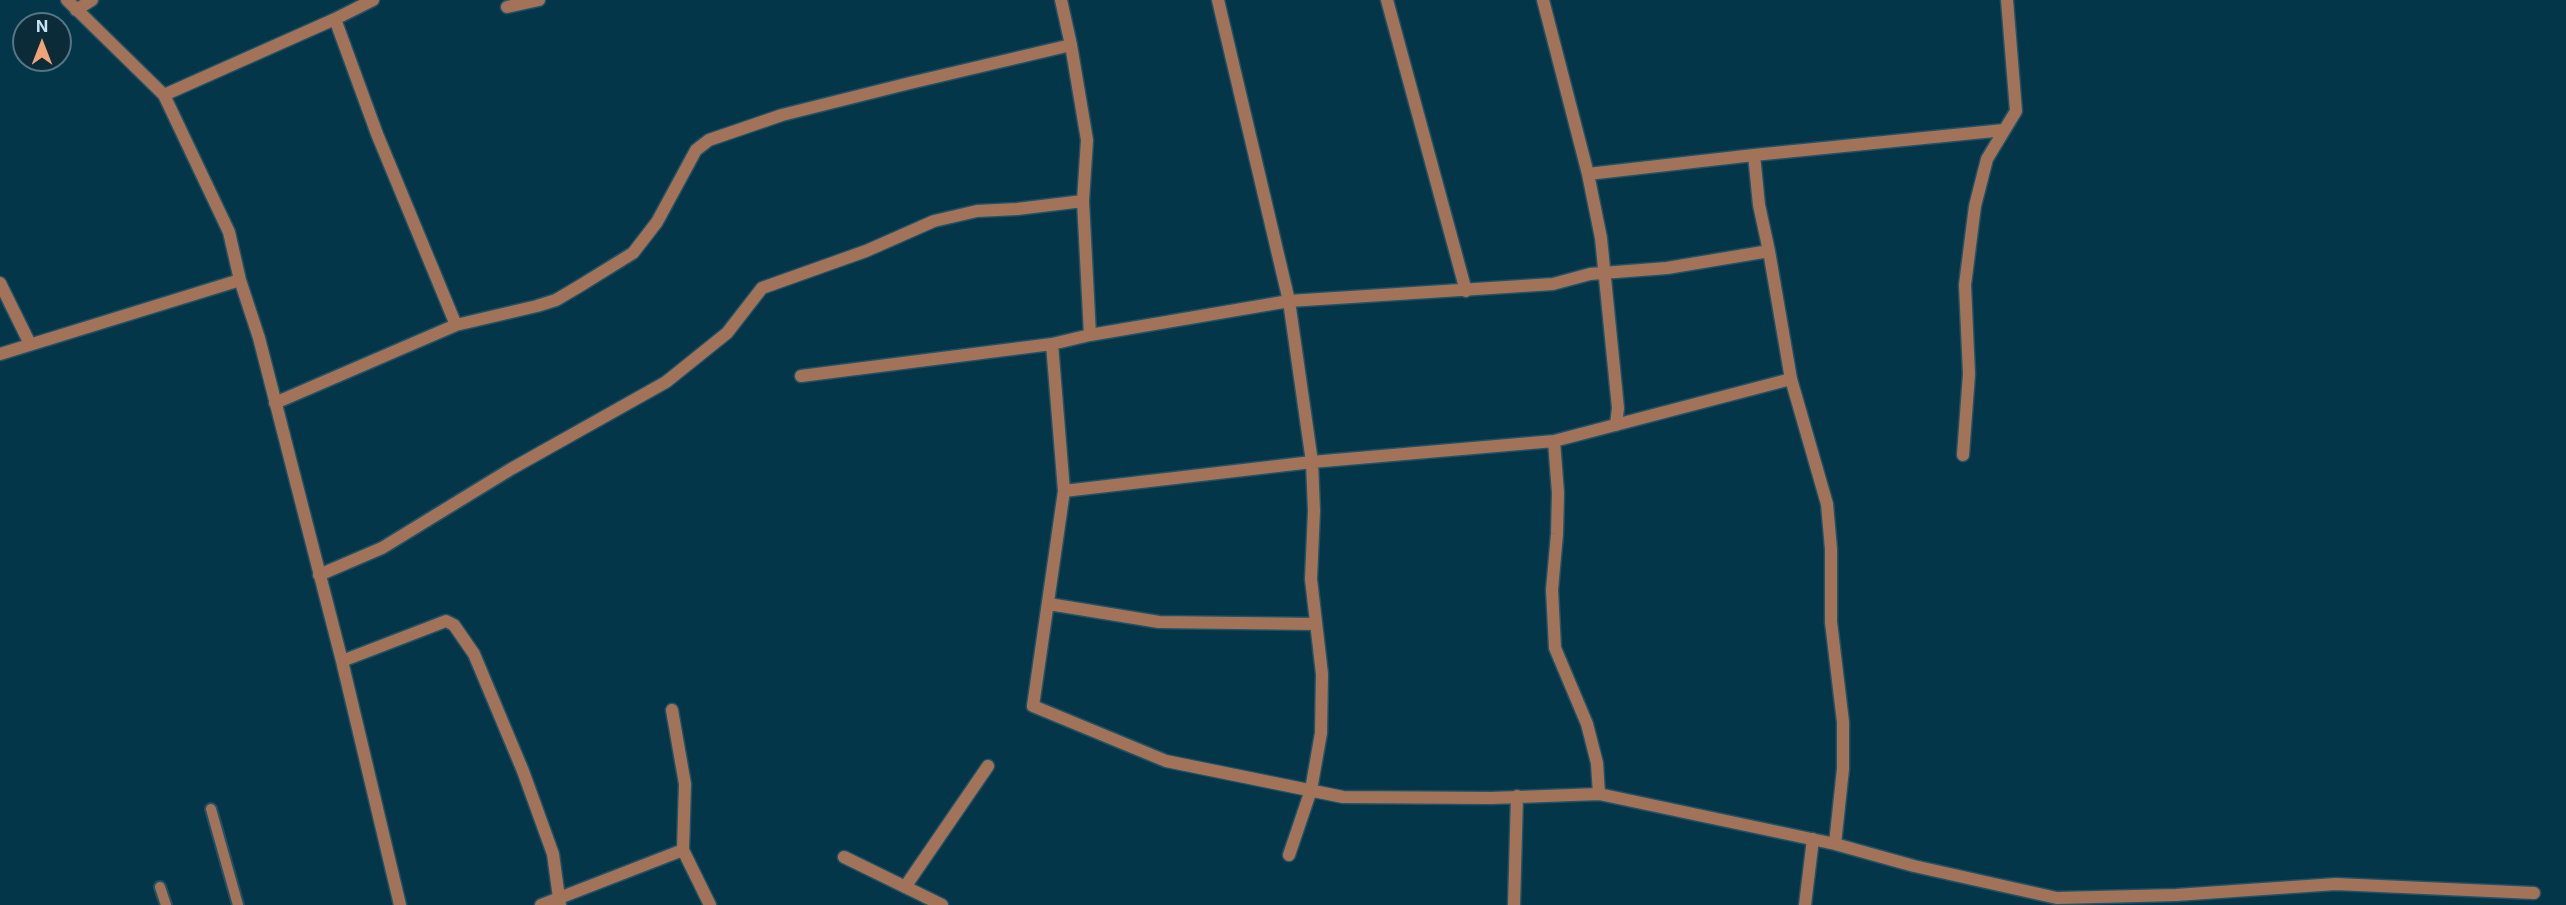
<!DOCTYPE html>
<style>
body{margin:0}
#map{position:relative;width:2566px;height:905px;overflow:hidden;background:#043649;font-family:Inter,sans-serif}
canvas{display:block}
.north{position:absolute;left:12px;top:12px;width:60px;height:60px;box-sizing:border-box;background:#0b2b39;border:2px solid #567583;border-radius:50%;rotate:0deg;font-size:16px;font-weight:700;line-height:24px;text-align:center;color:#c6e3f2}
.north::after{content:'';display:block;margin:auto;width:21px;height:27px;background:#efa377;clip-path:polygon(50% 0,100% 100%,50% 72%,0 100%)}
</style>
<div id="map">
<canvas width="2566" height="905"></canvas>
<div class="north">N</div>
</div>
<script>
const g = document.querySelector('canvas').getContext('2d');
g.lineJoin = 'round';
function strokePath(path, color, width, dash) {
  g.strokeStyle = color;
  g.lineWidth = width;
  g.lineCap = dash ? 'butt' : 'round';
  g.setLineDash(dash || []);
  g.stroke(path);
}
const lane = new Path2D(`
 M 211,809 L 238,905
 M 160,887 L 166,905`);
const street = new Path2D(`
 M 67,0 L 164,95 L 229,232 L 240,280 L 259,338 L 342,661 L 400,905
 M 1061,0 L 1071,45 L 1087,140 L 1083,201 L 1090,335
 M 1218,0 L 1289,301 L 1312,462 L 1314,511 L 1311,579 L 1322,674 L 1321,733 L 1311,790 L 1289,855
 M 1387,0 L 1466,291
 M 1543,0 L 1588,174 L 1601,238 L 1618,408 L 1616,425
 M 507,7 L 539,0
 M 76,10 L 92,0
 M 335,19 L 377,134 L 456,325
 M 164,95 L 335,19 L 373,0
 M 1754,155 L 1759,205 L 1769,251 L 1791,379 L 1827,504 L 1831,549 L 1831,622 L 1843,722 L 1843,769 L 1835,844
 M 1588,174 L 1754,155 L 2004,130
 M 0,283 L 30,344
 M 1052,344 L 1064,491 L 1033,706 L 1166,761 L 1343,797 L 1491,798 L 1599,794 L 1835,844 L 1914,866 L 2057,898 L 2176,895 L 2336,884 L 2534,893
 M 0,354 L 240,280
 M 801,376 L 1052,344 L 1090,335 L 1289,301 L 1553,284 L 1590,274 L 1667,268 L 1769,251
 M 275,403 L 456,325 L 537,306 L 556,300 L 578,287 L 633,253 L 657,222 L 696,150 L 709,140 L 782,115 L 910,83 L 1071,45
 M 1554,441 L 1558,493 L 1557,534 L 1552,590 L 1555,648 L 1587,724 L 1597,763 L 1599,794
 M 1963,455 L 1969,374 L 1965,285 L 1975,206 L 1987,159 L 2016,111 L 2007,0
 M 1064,491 L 1312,462 L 1554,441 L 1791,379
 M 319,575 L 382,548 L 511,469 L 666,382 L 727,333 L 762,288 L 866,251 L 934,221 L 977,211 L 1017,209 L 1083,201
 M 1049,604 L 1159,622 L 1316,624
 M 342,661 L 446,621 L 454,625 L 474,654 L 523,771 L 553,854 L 560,905
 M 672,710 L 685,784 L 683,850 L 710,905
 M 844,857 L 942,905
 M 905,887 L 988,766
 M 541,905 L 683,850
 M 1514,905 L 1517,796
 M 1805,905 L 1813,839`);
strokePath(lane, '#235264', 14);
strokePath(street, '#235264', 15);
strokePath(lane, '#a27359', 10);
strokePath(street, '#a27359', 12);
</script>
